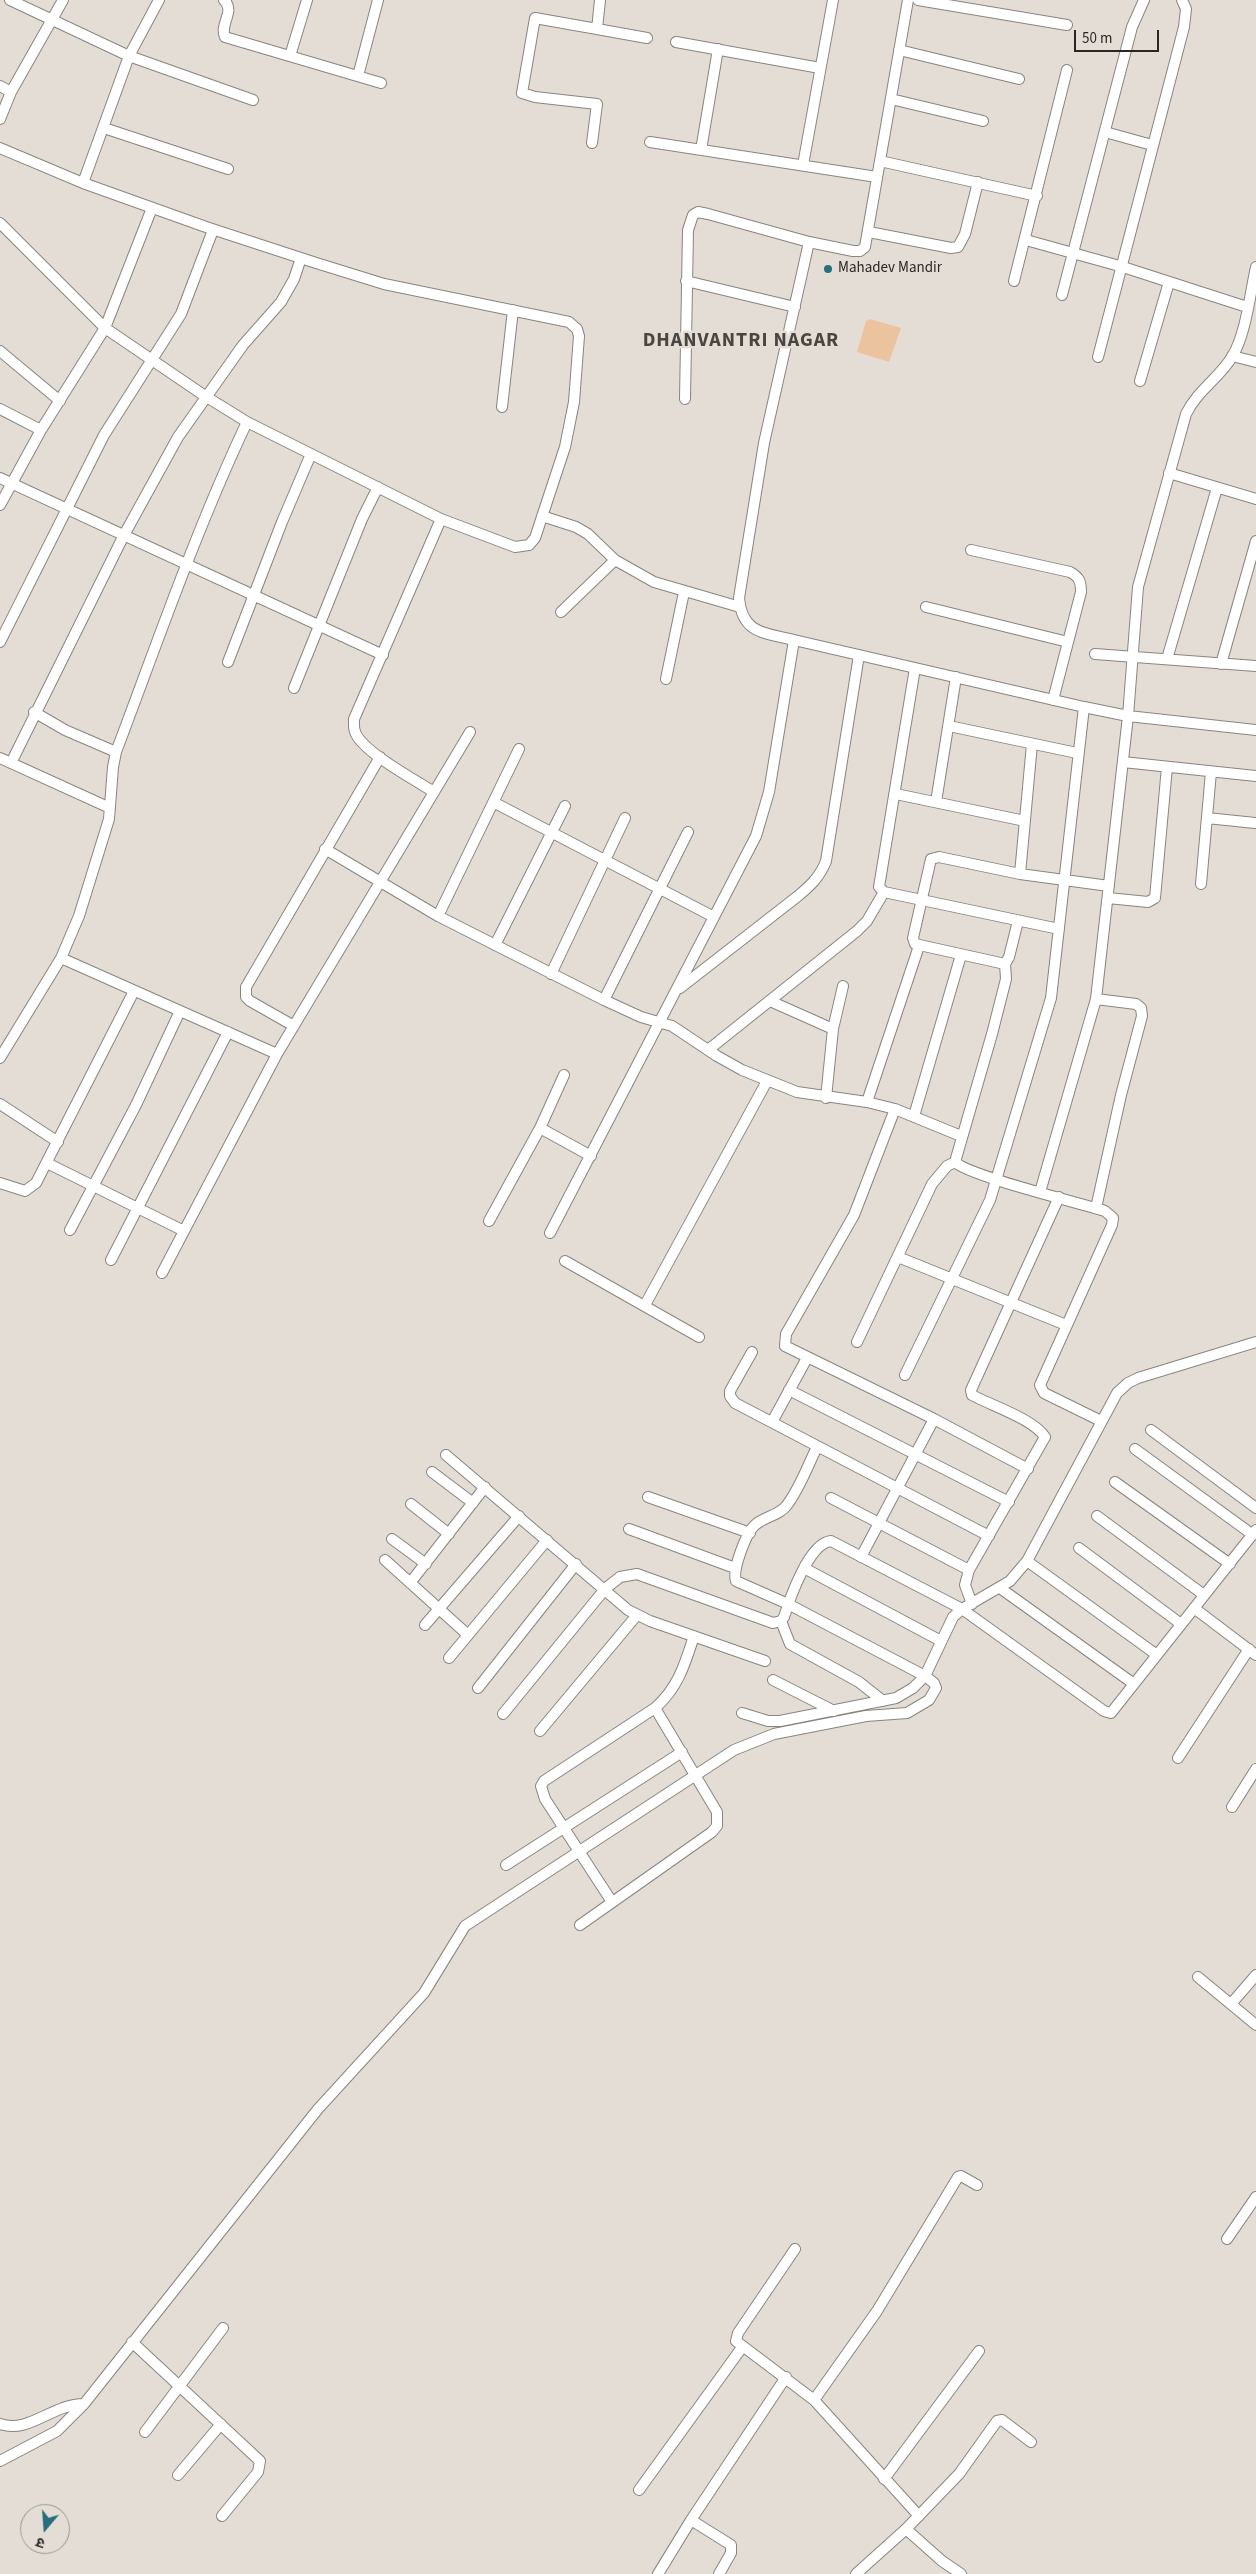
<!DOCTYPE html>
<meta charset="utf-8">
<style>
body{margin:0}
#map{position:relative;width:1256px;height:2574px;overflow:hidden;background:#e4ddd6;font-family:"Source Sans 3","Noto Sans Devanagari",sans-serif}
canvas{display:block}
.north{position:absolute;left:20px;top:2504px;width:50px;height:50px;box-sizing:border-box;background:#e4ddd6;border:1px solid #99948f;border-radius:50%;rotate:198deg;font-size:14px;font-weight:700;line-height:20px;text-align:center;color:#292624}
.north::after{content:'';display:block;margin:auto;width:18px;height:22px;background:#286e7c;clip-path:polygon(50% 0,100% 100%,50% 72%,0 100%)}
.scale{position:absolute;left:1074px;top:30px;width:85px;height:22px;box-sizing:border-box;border:2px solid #292624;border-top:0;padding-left:6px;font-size:15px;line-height:18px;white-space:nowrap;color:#292624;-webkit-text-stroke:4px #e4ddd6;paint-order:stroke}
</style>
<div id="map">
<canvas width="1256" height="2574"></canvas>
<div class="north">उ</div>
<div class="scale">50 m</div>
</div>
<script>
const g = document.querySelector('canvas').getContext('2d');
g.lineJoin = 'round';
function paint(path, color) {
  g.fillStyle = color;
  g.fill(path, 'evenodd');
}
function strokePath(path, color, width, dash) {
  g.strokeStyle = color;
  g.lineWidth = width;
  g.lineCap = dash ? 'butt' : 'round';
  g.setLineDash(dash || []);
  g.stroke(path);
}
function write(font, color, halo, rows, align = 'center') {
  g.font = font + ' "Source Sans 3",sans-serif';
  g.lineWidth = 5;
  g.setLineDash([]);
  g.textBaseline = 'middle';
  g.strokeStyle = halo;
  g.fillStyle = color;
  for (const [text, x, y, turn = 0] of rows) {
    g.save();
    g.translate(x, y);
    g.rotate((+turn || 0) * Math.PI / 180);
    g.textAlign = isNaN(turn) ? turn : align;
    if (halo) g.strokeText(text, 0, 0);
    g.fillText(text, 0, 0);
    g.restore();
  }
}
paint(new Path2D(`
 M 870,319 L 901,328 L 889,362 L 857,352 L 866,321 Z`), '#ecc39f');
const minor = new Path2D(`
 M 10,0 L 129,56 L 253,100
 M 224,0 C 236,11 219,24 225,37 L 381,83
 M 918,0 L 1067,25
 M 597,29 L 647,38
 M 676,42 L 820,68
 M 899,50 L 1019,79
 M 290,56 L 307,0
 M 358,76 L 378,0
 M 0,86 L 11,92
 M 891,99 L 983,121
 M 0,119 L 11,92 L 63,0
 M 104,128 L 228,169
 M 1105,132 L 1152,145
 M 650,142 L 877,177
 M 592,143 L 597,104 L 535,97 L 522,93 L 535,18 L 597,29 L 600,0
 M 0,148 L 83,183 L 206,227 L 313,262 L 384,284 L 569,322 L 577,329 L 579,336 L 574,402 L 565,447 L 535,538 L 529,545 L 515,547 L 441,519 L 247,422 L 205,396 L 105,328 L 0,223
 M 701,150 L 718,49
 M 880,161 L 1037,196
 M 803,165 L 833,0
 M 83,183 L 129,56 L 159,0
 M 869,232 L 951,248 L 958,247 L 965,234 L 978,182
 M 1026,240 L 1123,267 L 1247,307
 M 809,242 L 764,443 L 739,598 C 742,634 765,633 794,640 L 1084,707 L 1128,716 L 1256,730
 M 686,281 L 795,307
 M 1014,281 L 1067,70
 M 1062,295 L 1132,27 L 1144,0
 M 0,351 L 60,401
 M 1232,356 L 1256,362
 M 1098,357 L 1184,27 L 1186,9 L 1182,0
 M 1140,381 L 1169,282
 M 685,399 L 688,230 L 693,215 L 698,212 L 708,214 L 809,242 L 853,251 L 860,251 L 865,247 L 908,0
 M 502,407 L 513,310
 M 0,409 L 41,430
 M 1169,473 L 1256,499
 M 0,478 L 383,655
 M 0,505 L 41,430 L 105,328 L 152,208
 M 542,516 L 576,527 L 588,534 L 615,560 L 654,582 L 740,607
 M 971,550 L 1070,572 C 1079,577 1081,581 1081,592 L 1053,700
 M 926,607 L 1068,642
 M 561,612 L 615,560
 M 0,642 L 104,435 L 181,314 L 213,230
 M 1095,654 L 1256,666
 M 1167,659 L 1217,488
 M 228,662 L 282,522 L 311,454
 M 1221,664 L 1256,541
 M 915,668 L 879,887 L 884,892 L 1059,929
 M 666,679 L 684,592
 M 294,688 L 362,519 L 378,487
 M 34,712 L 65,730 L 116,752
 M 949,726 L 1077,753
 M 0,758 L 110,808
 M 1123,762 L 1256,776
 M 11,763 L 124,535 L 178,437 L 243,345 L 281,302 L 294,279 L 301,258
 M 434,792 C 415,780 365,753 356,734 C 353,729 354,724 354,719 L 441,519
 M 896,794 L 1025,821
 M 936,802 L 956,677
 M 495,803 L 714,917
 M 1207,818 L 1255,823
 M 325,849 L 438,916 L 604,1000 L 641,1017 L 672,1026 L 717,1056 L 742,1070 L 797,1092 L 867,1102 L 895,1109 L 961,1136
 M 1020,874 L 1032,744
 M 1201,884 L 1211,772
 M 1108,898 L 1148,902 L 1155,898 L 1167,767
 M 438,916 L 519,749
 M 1018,921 L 1009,957 L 1005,964 L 915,944 L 913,938 L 931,859 L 939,857 L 1020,874 L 1109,886
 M 495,945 L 565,806
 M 61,958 L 277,1054
 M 1005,964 L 1006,979 L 992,1034 L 955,1162 C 969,1176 1080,1203 1105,1211 L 1113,1218 L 1112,1225 L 1040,1385 L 1044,1393 L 1101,1421
 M 551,974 L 625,818
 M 680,988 L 798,896 C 810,886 820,877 826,861 L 859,655
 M 1096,999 L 1136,1004 L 1141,1008 L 1142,1016 L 1121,1095 L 1096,1208
 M 604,1000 L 688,832
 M 770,1001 L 833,1029
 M 294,1026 L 250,1001 L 246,997 L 246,987 L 380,757
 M 708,1050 L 857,931 L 867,921 L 884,892
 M 0,1058 L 61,958 L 79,916 L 109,819 L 113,767 L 116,752 C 158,641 196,530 247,422
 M 826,1098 L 833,1029 L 843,986
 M 867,1102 L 919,946
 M 0,1104 L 58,1142
 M 895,1109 L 854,1215 L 786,1334 L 785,1346 L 934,1419 L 1028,1469
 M 914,1116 L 961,955
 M 540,1128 L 591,1156
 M 47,1163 L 184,1231
 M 0,1183 L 25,1191 L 36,1183 L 134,991
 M 1040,1192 L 1096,999 L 1128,716 L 1138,587 L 1186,414 C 1197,391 1219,378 1232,357 C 1246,334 1250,294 1256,267
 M 489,1221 L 540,1128 L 564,1075
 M 70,1230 L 136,1105 L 180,1011
 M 550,1233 L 756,836 L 769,792 L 794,640
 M 898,1257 L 1066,1325
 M 111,1260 L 228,1032
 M 565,1261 L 699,1337
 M 162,1273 L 277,1054 L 470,732
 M 645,1305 L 767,1081
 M 857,1342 L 932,1184 L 947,1166 L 955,1162
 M 752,1352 L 730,1391 L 730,1396 L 735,1403 L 989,1536
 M 905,1375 L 990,1200 L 1051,998 L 1084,707
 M 789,1390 L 1009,1502
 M 772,1422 L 807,1358
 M 1151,1430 L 1256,1508
 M 1135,1449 L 1253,1535
 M 446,1455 L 628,1610 L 650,1621 L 765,1661
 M 432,1472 L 473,1503
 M 1115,1482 L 1230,1564
 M 648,1497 L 750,1533
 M 831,1498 L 969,1570
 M 411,1504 L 449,1534
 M 1097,1516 L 1204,1595
 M 629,1529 L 735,1568
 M 392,1539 L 426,1564
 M 1079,1548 L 1181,1624
 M 861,1557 L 934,1419
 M 385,1560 L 468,1635
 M 1027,1561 L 1157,1655
 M 804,1568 L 941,1641
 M 410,1583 L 485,1487
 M 1000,1588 L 1134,1684
 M 972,1604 L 965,1585 L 969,1570 L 1045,1437 C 1034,1420 996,1407 978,1398 L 972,1395 L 971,1390 L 1059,1197
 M 1194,1608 L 1256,1655
 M 781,1621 L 790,1644 L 859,1682 L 883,1701
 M 425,1625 L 519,1516
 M 449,1658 L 547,1540
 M 773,1680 L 834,1711
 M 478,1688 L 576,1564
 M 742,1713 L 768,1721 L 780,1721 L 896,1698 L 913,1688 L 925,1676 L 953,1617 L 962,1609 L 1010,1581 L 1027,1561 L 1117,1393 L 1128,1383 L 1138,1378 L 1256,1342
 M 503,1714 L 605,1589 L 620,1577 L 637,1574 L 773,1623 L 781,1621 L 784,1617 C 790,1598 809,1543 831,1541 L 962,1609 L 1104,1711 L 1111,1713 L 1256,1530
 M 540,1731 L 637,1615
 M 1178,1758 L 1249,1649
 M 1232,1807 L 1256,1769
 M 506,1865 L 682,1752
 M 612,1902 L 545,1799 L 541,1786 L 544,1781 L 655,1708 C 678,1688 685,1664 694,1636
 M 580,1925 L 712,1832 L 717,1826 L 717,1812 L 655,1708
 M 1198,1977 L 1256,2025
 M 1231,2004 L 1256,1975
 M 1227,2239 L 1256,2197
 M 795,2249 L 738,2333 L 736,2341 L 814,2400 L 919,2516
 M 132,2342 L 260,2461 L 258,2472 L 222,2516
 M 814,2400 L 877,2311 L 958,2177 L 961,2176 L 977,2185
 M 0,2424 C 29,2434 52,2404 84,2404
 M 145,2432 L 223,2328
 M 0,2461 L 57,2431 L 84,2404 L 318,2109 L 424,1993 L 465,1926 L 734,1750 L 774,1734 L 866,1716 L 907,1713 L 929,1700 L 936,1688 L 934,1683 L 925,1676 L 788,1604 L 736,1581 C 732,1570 746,1533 755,1525 C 765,1516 779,1516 787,1505 C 800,1488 808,1465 817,1447
 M 178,2475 L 221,2424
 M 884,2479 L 979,2351
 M 639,2490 L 743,2346
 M 691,2520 L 731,2545 L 731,2553 L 719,2574
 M 906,2529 L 942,2561 L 961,2574
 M 658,2574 L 691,2520 L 786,2377
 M 856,2574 L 906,2529 L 959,2474 L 997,2421 L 1002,2420 L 1031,2442`);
strokePath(minor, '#8b847e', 12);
strokePath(minor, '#fff', 10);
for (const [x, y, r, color] of [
 [828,269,5,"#286e7c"]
]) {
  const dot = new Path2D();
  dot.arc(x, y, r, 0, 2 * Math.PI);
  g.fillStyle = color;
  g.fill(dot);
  strokePath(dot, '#e4ddd6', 2);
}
write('15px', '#292624', '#e4ddd6', [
 ["Mahadev Mandir",838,269]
], 'left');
g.letterSpacing = '1px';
write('bold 20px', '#4b4540', '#e4ddd6', [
 ["DHANVANTRI NAGAR",741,342]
]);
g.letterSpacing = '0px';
</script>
